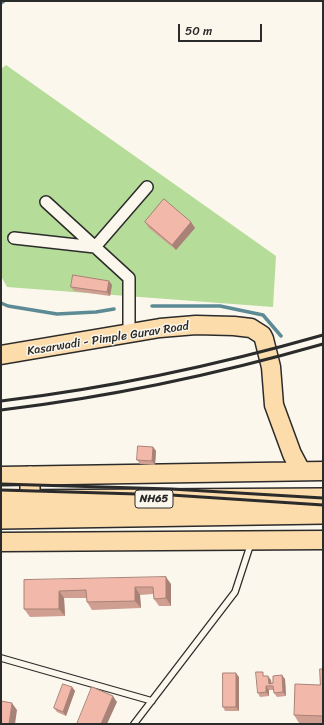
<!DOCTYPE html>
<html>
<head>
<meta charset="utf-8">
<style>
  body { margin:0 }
  #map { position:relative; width:324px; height:725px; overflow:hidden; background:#fbf7ec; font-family:Sriracha,sans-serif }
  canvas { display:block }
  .frame { position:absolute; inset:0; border:2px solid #2b2b2b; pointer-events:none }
  .scale { position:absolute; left:178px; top:24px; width:84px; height:18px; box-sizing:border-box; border:2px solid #2b2b2b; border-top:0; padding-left:5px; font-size:12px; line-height:14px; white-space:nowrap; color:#2b2b2b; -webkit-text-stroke:3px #fbf7ec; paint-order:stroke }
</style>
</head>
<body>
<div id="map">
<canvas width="324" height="725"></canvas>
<div class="frame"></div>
<div class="scale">50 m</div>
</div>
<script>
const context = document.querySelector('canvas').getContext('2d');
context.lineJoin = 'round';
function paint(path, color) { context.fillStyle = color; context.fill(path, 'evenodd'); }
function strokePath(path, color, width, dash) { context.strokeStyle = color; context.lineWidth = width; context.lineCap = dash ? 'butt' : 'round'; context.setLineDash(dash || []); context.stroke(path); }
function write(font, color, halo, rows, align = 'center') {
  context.font = font + ' Sriracha,sans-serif'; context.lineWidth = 3; context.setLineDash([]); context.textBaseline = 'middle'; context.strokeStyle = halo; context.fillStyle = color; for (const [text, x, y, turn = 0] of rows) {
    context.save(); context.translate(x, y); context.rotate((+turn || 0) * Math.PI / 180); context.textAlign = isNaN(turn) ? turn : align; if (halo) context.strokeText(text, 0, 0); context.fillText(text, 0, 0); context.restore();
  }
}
paint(new Path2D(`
  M 6,65 L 276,256 L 273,307 L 7,287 L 1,276 L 1,69 Z`), '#b5dc98');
strokePath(new Path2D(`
  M 1,3 L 4,1
  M 1,303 L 8,306 L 57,314 L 96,312 L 114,309
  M 152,306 L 220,306 L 263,315 L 281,336`), '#5d8b95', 3.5);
const service = new Path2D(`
  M 1,658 L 152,701
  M 134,724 L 235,592 L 251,543`);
const minor = new Path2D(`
  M 46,202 L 129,278 L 129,334
  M 14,238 L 95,247 L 147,187`);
const primary = new Path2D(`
  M 1,355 L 160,328 L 196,325 L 234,326 L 251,328 L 262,335 L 264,339 L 271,367 L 274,405 L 292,454 L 301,471
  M 1,476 L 323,471
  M 1,542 L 323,540`);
const trunk = new Path2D(`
  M 30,476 L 30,500
  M 1,500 L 323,498
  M 1,519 L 323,514`);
strokePath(service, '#2b2b2b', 8);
strokePath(minor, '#2b2b2b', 14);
strokePath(primary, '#2b2b2b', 21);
strokePath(trunk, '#2b2b2b', 22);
strokePath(service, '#fbf7ec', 5.5);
strokePath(minor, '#fbf7ec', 11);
strokePath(primary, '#fddcac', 18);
strokePath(trunk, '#fddcac', 19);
strokePath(new Path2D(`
  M 1,401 C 110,388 218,365 323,335
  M 1,410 C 110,397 218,374 323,344
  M 1,484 L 171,489 L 323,498
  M 1,490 L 171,495 L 323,505`), '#2b2b2b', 3);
paint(new Path2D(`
  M 145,222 L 191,222 L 195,228 L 176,250 L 149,228 Z
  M 109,281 L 112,285 L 110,296 L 74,291 L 71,287 Z
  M 153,447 L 156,451 L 155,465 L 140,464 L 137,460 Z
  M 24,580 L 171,584 L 171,606 L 159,606 L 154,599 L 153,594 L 140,595 L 141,608 L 92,610 L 87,602 L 87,598 L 64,598 L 65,616 L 30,617 L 24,609 Z
  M 323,669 L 323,723 L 299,723 L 294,715 L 320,685 Z
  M 266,676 L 271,680 L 271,683 L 285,679 L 286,696 L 277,697 L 274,693 L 274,690 L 269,690 L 269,696 L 260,697 L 258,693 Z
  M 239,677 L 239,711 L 225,711 L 223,707 Z
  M 72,687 L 75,691 L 66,716 L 57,712 L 54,708 Z`), '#d09f92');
paint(new Path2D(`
  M 191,222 L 195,228 L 176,250 L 172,245 Z
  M 109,281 L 112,285 L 110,296 L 107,292 Z
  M 153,447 L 156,451 L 155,465 L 152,461 Z
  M 166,577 L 171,584 L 171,606 L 166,598 Z
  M 135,587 L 140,595 L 141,608 L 135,601 Z
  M 59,591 L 64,598 L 65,616 L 59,609 Z
  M 236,673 L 239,677 L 239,711 L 236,707 Z
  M 282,675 L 285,679 L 286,696 L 283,692 Z
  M 268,676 L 271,680 L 272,686 L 269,684 Z
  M 266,686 L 269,690 L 269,696 L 266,692 Z
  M 72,687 L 75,691 L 66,716 L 63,712 Z
  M 113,696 L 117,702 L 107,724 L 101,724 Z
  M 12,703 L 17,710 L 15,724 L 9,724 Z`), '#a98277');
const building = new Path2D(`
  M 164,199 L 191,222 L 172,245 L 145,222 Z
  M 73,275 L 109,281 L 107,292 L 71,287 Z
  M 138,446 L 153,447 L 152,461 L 137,460 Z
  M 166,577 L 166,598 L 154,599 L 153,587 L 135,587 L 135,601 L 87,602 L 86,590 L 59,591 L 59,609 L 24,609 L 24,580 Z
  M 320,669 L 323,669 L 323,716 L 294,715 L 295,684 L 320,685 Z
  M 256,672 L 263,672 L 263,676 L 268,676 L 269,684 L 273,683 L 273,676 L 282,675 L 283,692 L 274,693 L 273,686 L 266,686 L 266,692 L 258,693 Z
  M 223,673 L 236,673 L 236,707 L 223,707 Z
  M 63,684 L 72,687 L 63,712 L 54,708 Z
  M 92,687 L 113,696 L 101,724 L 77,724 Z
  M 1,701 L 12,703 L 9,724 L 1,724 Z`);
paint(building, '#f2b9aa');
strokePath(building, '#a98277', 1);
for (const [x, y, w] of [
  [154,499,38]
]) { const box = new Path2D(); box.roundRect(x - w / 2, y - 9, w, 18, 3); context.fillStyle = '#fbf7ec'; context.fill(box); strokePath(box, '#2b2b2b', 1); }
write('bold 11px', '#2b2b2b', null, [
  ["NH65",154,499]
]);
write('12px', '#2b2b2b', '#fbf7ec', [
  ["Kasarwadi - Pimple Gurav Road",108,339,-9]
]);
</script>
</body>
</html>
